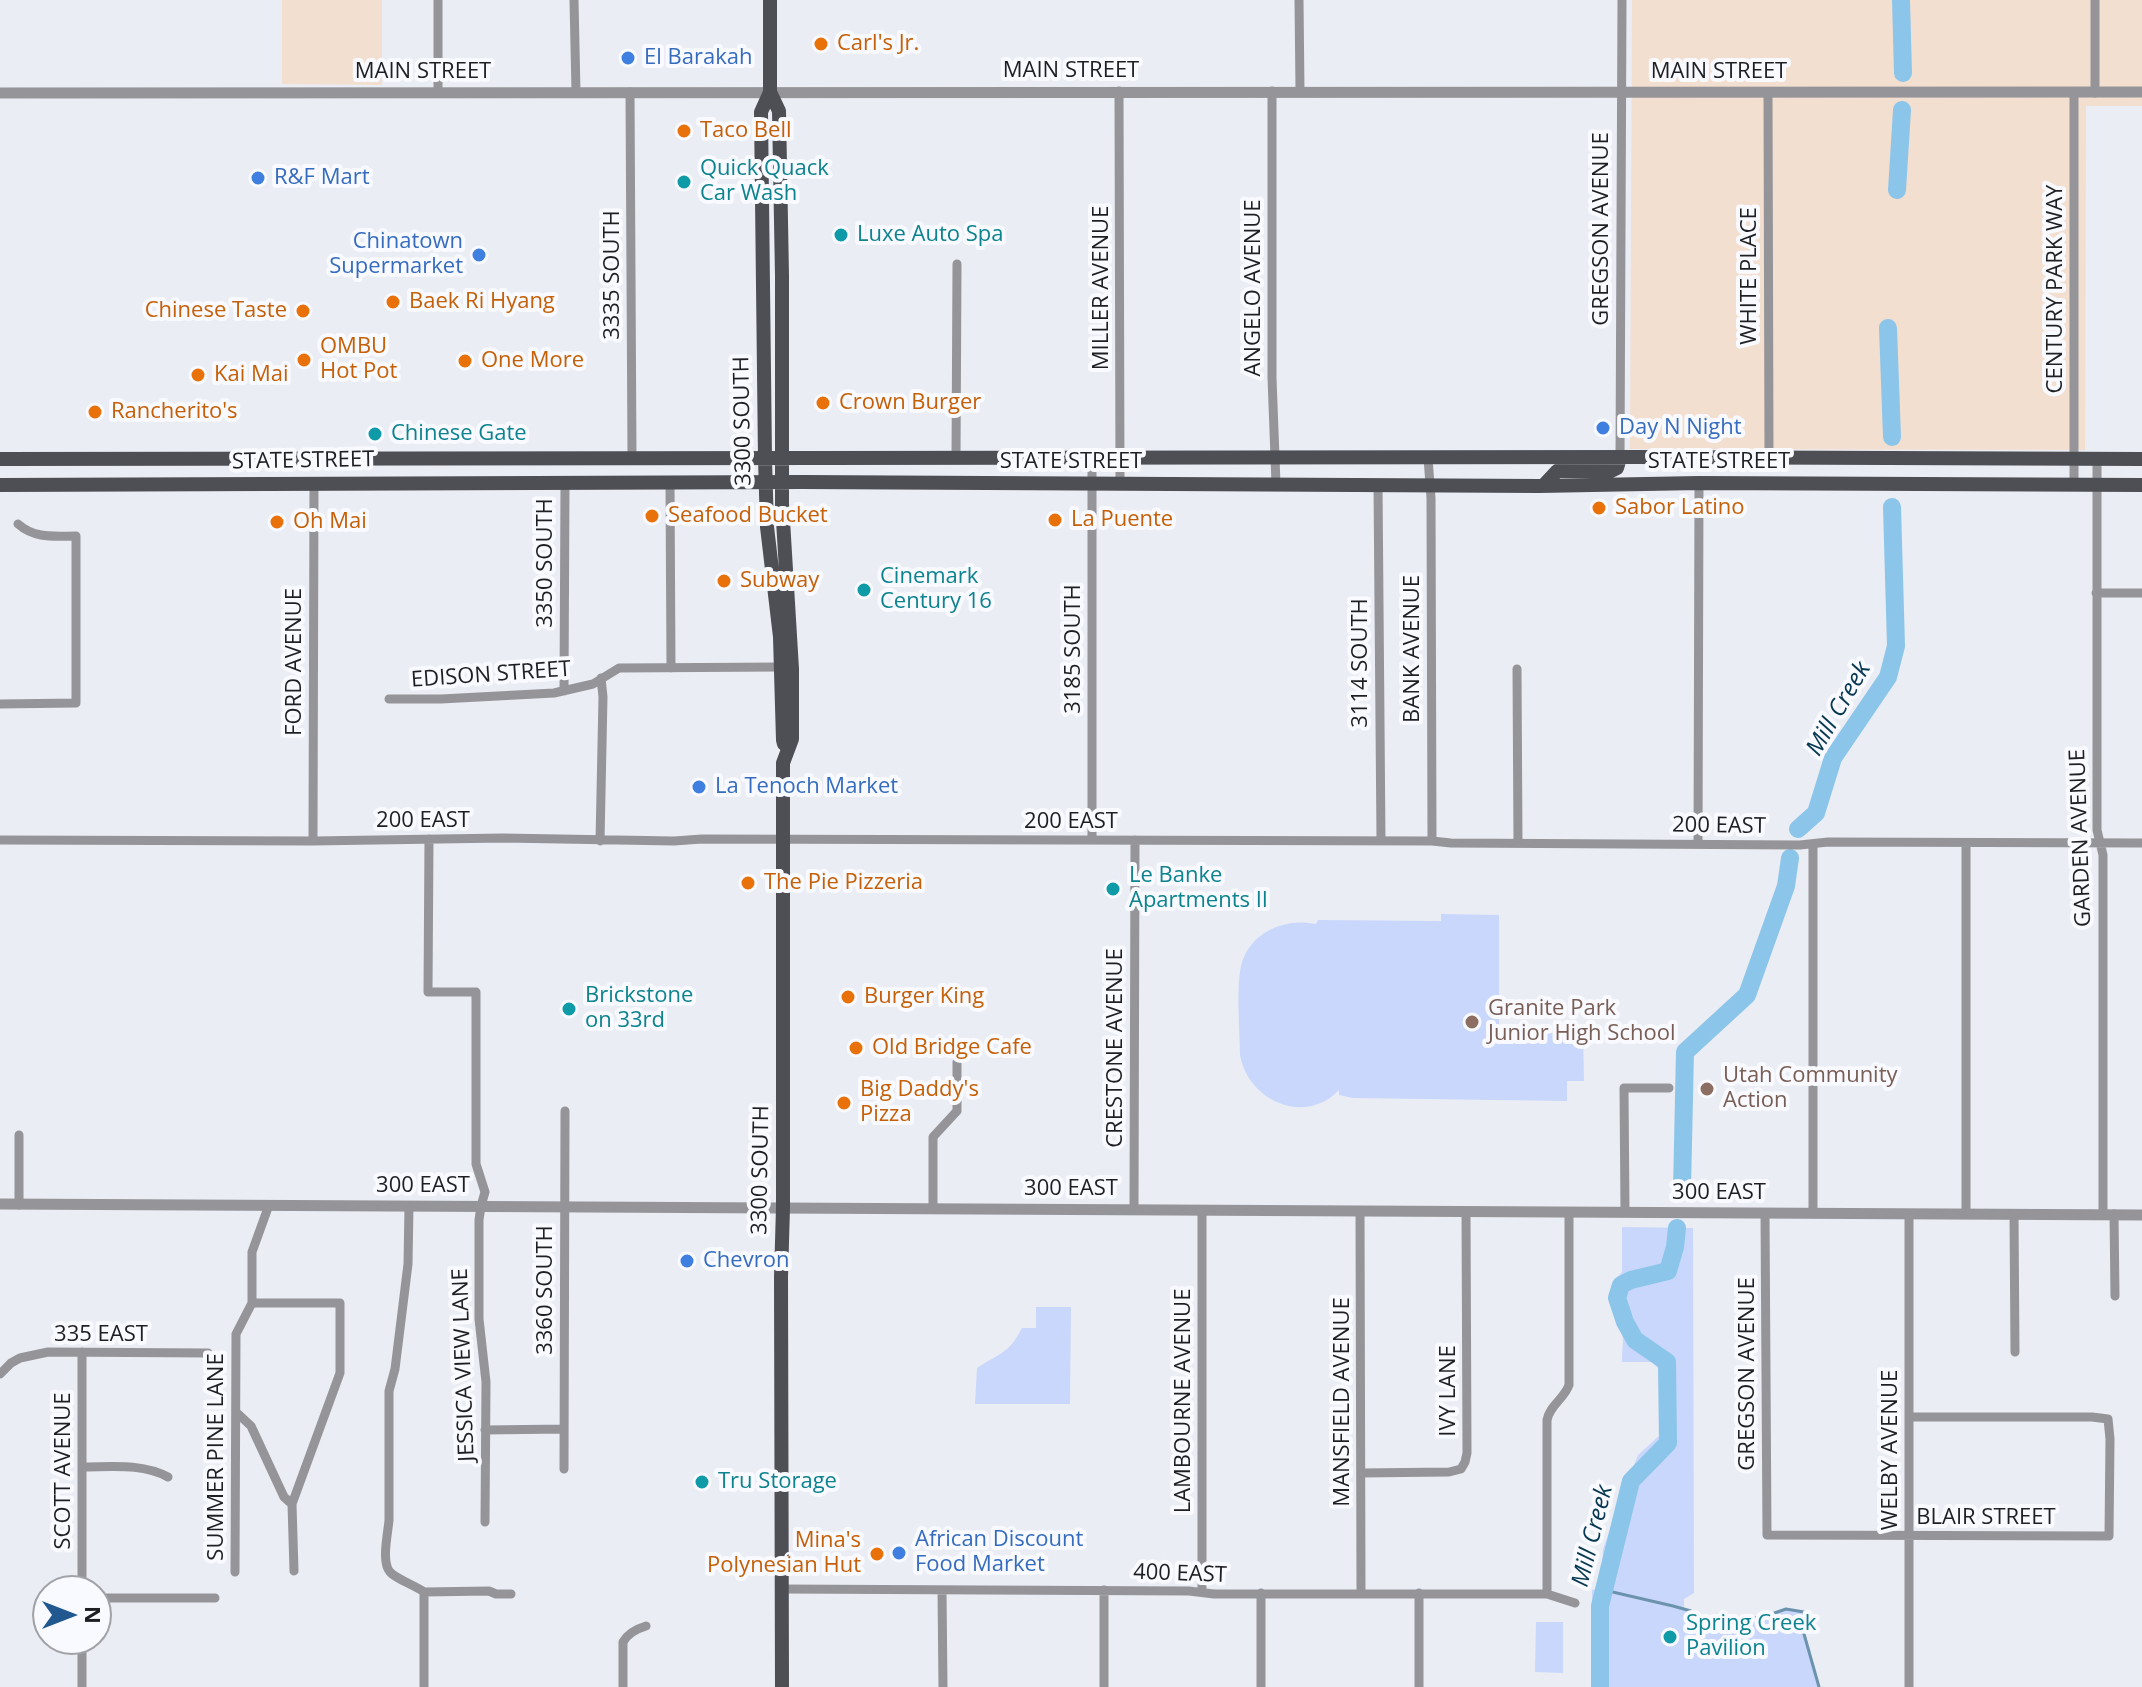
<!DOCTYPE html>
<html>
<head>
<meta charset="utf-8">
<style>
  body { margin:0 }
  #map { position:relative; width:2142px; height:1687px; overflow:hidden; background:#eaedf4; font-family:"Open Sans",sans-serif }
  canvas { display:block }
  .north { position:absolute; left:32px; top:1575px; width:80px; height:80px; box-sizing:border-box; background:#f9faff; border:2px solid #a1a2a7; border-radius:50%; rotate:90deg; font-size:22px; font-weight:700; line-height:32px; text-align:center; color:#1e1f22 }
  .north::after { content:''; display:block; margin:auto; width:28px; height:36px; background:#20588f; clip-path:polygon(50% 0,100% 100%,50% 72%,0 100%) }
</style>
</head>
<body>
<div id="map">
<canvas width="2142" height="1687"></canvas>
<div class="north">N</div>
</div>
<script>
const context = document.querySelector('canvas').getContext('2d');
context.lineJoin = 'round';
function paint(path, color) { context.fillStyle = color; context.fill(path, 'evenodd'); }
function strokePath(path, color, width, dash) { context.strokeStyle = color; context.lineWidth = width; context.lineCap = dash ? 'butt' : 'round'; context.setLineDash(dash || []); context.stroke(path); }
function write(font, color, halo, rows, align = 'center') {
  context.font = font + ' "Open Sans",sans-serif'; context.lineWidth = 8; context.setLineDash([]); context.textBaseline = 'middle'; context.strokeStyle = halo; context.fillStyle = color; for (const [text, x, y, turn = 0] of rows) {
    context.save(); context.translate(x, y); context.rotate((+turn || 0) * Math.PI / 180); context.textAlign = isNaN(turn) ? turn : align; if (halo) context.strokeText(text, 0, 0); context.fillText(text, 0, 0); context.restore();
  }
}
paint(new Path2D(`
  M 282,0 L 382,0 L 382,85 L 282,84 Z
  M 1632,0 L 2142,0 L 2142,106 L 2086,106 L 2085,450 L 1630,449 Z`), '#f3dfd0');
paint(new Path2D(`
  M 1441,914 L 1499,915 L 1499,1033 L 1583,1033 L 1584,1081 L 1567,1081 L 1567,1101 L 1353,1098 L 1339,1095 L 1339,1090 C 1305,1126 1248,1101 1240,1055 C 1240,1031 1236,989 1241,966 C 1249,933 1284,917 1316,924 L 1318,920 L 1441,921 Z
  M 1622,1227 L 1693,1228 L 1694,1593 L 1684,1599 L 1684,1609 L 1709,1621 L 1763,1617 L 1786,1609 L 1804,1612 L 1808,1618 L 1804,1634 L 1819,1687 L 1592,1687 L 1592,1590 L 1601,1589 L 1603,1549 L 1621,1500 L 1621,1486 L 1626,1486 L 1638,1455 L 1660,1435 L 1660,1370 L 1652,1362 L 1622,1362 C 1622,1351 1624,1339 1622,1328 C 1619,1304 1601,1295 1622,1272 Z
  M 1036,1307 L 1071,1307 L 1070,1404 L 975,1404 L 977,1368 C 998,1354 1009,1354 1022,1328 L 1036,1328 Z
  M 1536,1622 L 1563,1622 L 1563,1673 L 1535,1672 Z`), '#c8d7fb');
strokePath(new Path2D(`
  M 1604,1590 L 1673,1606 L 1691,1611 L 1709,1621 L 1763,1617 L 1786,1609 L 1804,1612 L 1804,1634 L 1819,1687`), '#6b93ae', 3);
strokePath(new Path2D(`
  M 1901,0 L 1903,73
  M 1897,190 L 1902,110
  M 1888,328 L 1892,437
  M 1798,829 L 1816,813 L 1833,758 L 1888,677 L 1896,646 L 1892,507
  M 1682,1189 L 1685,1052 L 1747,995 L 1786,886 L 1790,858
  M 1600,1687 L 1600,1606 L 1631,1481 L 1668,1443 L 1667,1362 L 1635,1340 L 1625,1322 L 1617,1298 L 1621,1285 L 1631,1280 L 1668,1271 L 1675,1247 L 1677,1228`), '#8cc5ea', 18);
strokePath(new Path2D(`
  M 438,0 L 438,92
  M 574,0 L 576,92
  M 1299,0 L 1300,91
  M 1119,91 L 1120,484
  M 1272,91 L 1272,378 L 1276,484
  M 630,92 L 632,459
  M 1768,92 L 1769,459
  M 2095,93 L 2095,0
  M 956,458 L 957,264
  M 1428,458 L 1431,498 L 1432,841
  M 1620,458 L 1622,0
  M 2097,460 L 2097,830 L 2103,855 L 2103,1214
  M 670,483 L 671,668
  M 1378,485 L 1381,841
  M 2074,485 L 2074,93
  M 2096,593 L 2142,593
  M 1517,669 L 1518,843
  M 564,691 L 565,483
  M 389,699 L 441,699 L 554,693 L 593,684 L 619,668 L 781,667
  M 0,704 L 76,703 L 76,536 C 54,536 35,539 18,524
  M 429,839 L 428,992 L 476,992 L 476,1164 L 485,1192 L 481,1206 L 479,1220 L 479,1319 L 486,1382 L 485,1522
  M 1092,839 L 1092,458
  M 0,840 L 313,841 L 503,838 L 674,841 L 702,839 L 1432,841 L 1451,843 L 1800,845 L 1828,842 L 2142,843
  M 313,841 L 314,483
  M 600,841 L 603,697 L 601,678
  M 1698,844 L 1699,483
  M 19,1205 L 19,1135
  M 409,1206 L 408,1264 L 395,1369 L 389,1391 L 389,1520 C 388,1533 381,1562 390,1572 C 396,1579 416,1586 424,1592
  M 933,1209 L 933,1137 L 957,1111 L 957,1062
  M 1134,1209 L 1135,840
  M 1360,1211 L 1361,1593
  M 1625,1212 L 1624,1088 L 1669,1088
  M 1765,1213 L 1767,1535 L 2109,1536 L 2110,1439 L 2108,1419 L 2092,1417 L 1909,1417
  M 1813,1213 L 1813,844
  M 1909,1214 L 1909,1687
  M 1966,1214 L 1966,843
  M 2014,1214 L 2015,1352
  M 2114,1214 L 2115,1296
  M 252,1303 L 340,1303 L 340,1373 L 292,1504 L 294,1571
  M 0,1374 L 11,1363 L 20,1358 L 48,1352 L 208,1353
  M 236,1412 L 251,1426 L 284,1497 L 292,1504
  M 485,1430 L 564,1429
  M 82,1467 C 112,1467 142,1463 168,1477
  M 564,1469 L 565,1111
  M 1361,1473 L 1449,1472 L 1461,1469 L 1465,1462 L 1467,1453 L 1466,1212
  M 235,1572 L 236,1334 L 252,1303 L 252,1252 L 269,1205
  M 782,1589 L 1189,1591 L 1214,1594 L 1547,1594 L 1575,1603
  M 942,1590 L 943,1687
  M 82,1591 L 82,1352
  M 424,1592 L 489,1591 L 496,1594 L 511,1594
  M 1202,1592 L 1202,1210
  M 1261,1593 L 1261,1687
  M 1419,1593 L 1419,1687
  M 1547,1594 L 1547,1420 C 1550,1405 1564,1399 1569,1385 L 1569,1212
  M 96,1598 L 215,1598
  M 82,1639 L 82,1687
  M 424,1687 L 424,1592
  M 623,1687 L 623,1642 C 628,1633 636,1629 646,1626
  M 1104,1687 L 1104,1590`), '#959599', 9);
strokePath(new Path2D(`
  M 0,93 L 2142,92
  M 0,1204 L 2142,1215`), '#959599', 11);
strokePath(new Path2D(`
  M 770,0 L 770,92 L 779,111 L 782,276 L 782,504 L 792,669 L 792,739 L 783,763 L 783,1207 L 781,1277 L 782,1687
  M 770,92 L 761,112 L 765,459 L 767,527 L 780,637 L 783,740 L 784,744
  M 0,459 L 1635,457 L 2142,459
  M 0,485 L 802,482 L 1539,486 L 1699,483 L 2142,485
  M 1543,486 L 1557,471 L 1611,471 L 1617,468 L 1620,458`), '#4d4f54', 14);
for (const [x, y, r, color] of [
  [821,44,8,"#e8710a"],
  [628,58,8,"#3f7fe0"],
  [684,131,8,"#e8710a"],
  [258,178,8,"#3f7fe0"],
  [684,182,8,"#0f9aa8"],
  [841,235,8,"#0f9aa8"],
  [479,255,8,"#3f7fe0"],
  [393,302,8,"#e8710a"],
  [303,311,8,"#e8710a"],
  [304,360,8,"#e8710a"],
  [465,361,8,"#e8710a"],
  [198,375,8,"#e8710a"],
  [823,403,8,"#e8710a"],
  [95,412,8,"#e8710a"],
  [1603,428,8,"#3f7fe0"],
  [375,434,8,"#0f9aa8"],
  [1599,508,8,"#e8710a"],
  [652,516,8,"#e8710a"],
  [1055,520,8,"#e8710a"],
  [277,522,8,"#e8710a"],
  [724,581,8,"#e8710a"],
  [864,590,8,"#0f9aa8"],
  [699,787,8,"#3f7fe0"],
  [748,883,8,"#e8710a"],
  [1113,889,8,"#0f9aa8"],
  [848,997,8,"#e8710a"],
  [569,1009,8,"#0f9aa8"],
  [1472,1022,8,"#8d6e63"],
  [856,1048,8,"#e8710a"],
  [1707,1089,8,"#8d6e63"],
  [844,1103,8,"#e8710a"],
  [687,1261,8,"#3f7fe0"],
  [702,1482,8,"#0f9aa8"],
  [899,1553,8,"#3f7fe0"],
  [877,1554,8,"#e8710a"],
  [1670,1637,8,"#0f9aa8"]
]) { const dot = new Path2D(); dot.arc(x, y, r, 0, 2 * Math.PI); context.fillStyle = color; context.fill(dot); strokePath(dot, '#f9faff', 3); }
write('22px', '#c56008', '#f9faff', [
  ["Carl's Jr.",837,44],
  ["Taco Bell",700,131],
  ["Baek Ri Hyang",409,302],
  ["Chinese Taste",287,311,"right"],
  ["OMBU",320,347],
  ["Hot Pot",320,372],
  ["One More",481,361],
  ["Kai Mai",214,375],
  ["Crown Burger",839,403],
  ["Rancherito's",111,412],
  ["Sabor Latino",1615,508],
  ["Seafood Bucket",668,516],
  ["La Puente",1071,520],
  ["Oh Mai",293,522],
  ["Subway",740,581],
  ["The Pie Pizzeria",764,883],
  ["Burger King",864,997],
  ["Old Bridge Cafe",872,1048],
  ["Big Daddy's",860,1090],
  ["Pizza",860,1115],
  ["Mina's",861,1541,"right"],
  ["Polynesian Hut",861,1566,"right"]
], 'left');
write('22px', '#366cbe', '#f9faff', [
  ["El Barakah",644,58],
  ["R&F Mart",274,178],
  ["Chinatown",463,242,"right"],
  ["Supermarket",463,267,"right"],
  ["Day N Night",1619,428],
  ["La Tenoch Market",715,787],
  ["Chevron",703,1261],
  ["African Discount",915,1540],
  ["Food Market",915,1565]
], 'left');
write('22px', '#1e1f22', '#f9faff', [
  ["MAIN STREET",1071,71],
  ["MAIN STREET",423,72],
  ["MAIN STREET",1719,72],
  ["GREGSON AVENUE",1602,229,-90],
  ["3335 SOUTH",613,275,-90],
  ["WHITE PLACE",1750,276,-90],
  ["MILLER AVENUE",1102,288,-90],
  ["ANGELO AVENUE",1254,288,-90],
  ["CENTURY PARK WAY",2056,289,-90],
  ["3300 SOUTH",743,421,-91],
  ["STATE STREET",303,461,-1],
  ["STATE STREET",1071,462],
  ["STATE STREET",1719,462],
  ["3350 SOUTH",546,563,-90],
  ["3185 SOUTH",1074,649,-90],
  ["BANK AVENUE",1413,649,-90],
  ["FORD AVENUE",295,662,-90],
  ["3114 SOUTH",1361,663,-90],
  ["EDISON STREET",491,675,-4],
  ["200 EAST",423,821],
  ["200 EAST",1071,822],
  ["200 EAST",1719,826,1],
  ["GARDEN AVENUE",2081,838,-92],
  ["CRESTONE AVENUE",1116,1048,-90],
  ["3300 SOUTH",761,1170,-89],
  ["300 EAST",423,1186],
  ["300 EAST",1071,1189],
  ["300 EAST",1719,1193],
  ["3360 SOUTH",546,1290,-90],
  ["335 EAST",101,1335],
  ["JESSICA VIEW LANE",464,1365,-92],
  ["GREGSON AVENUE",1748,1374,-90],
  ["IVY LANE",1449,1391,-90],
  ["LAMBOURNE AVENUE",1184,1401,-90],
  ["MANSFIELD AVENUE",1343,1402,-90],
  ["WELBY AVENUE",1891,1450,-90],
  ["SUMMER PINE LANE",217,1457,-90],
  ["SCOTT AVENUE",64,1471,-90],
  ["BLAIR STREET",1986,1518],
  ["400 EAST",1180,1574,2]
]);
write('22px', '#0d838f', '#f9faff', [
  ["Quick Quack",700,169],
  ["Car Wash",700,194],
  ["Luxe Auto Spa",857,235],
  ["Chinese Gate",391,434],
  ["Cinemark",880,577],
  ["Century 16",880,602],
  ["Le Banke",1129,876],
  ["Apartments II",1129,901],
  ["Brickstone",585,996],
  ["on 33rd",585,1021],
  ["Tru Storage",718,1482],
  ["Spring Creek",1686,1624],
  ["Pavilion",1686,1649]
], 'left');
write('22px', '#785e54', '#f9faff', [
  ["Granite Park",1488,1009],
  ["Junior High School",1488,1034],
  ["Utah Community",1723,1076],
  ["Action",1723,1101]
], 'left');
write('italic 24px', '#073851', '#f9faff', [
  ["Mill Creek",1839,709,-60],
  ["Mill Creek",1593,1536,-76]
]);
</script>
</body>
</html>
